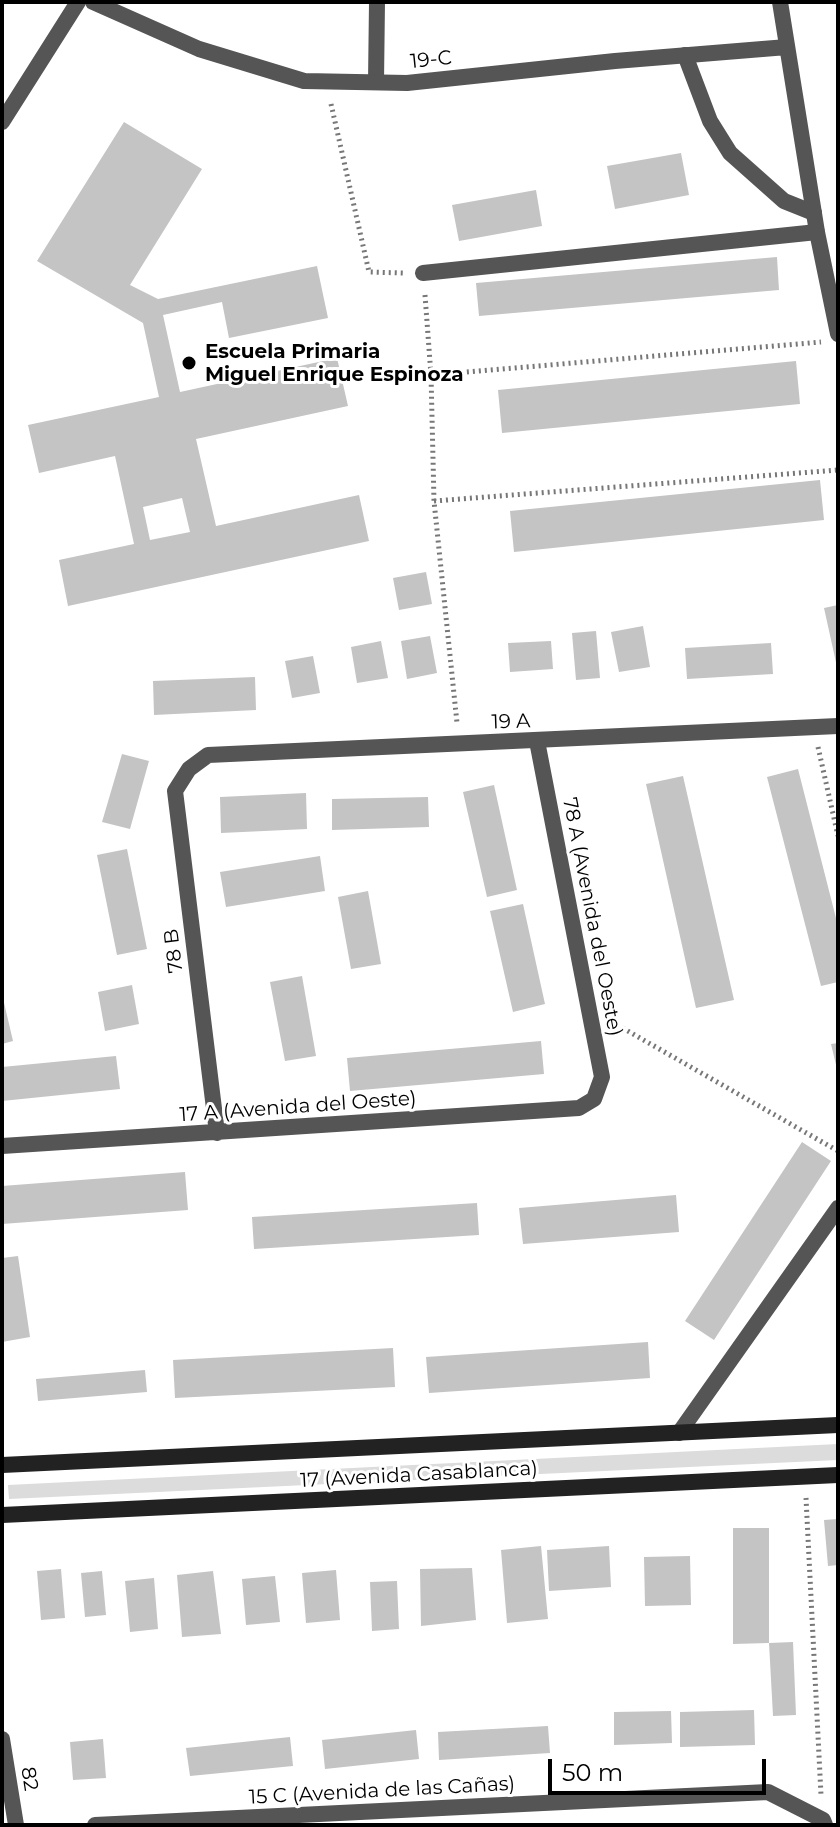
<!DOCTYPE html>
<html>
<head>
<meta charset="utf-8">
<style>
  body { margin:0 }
  #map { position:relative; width:840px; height:1827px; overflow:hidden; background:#fff; font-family:Montserrat,sans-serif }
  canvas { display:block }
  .frame { position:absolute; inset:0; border:4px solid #000; pointer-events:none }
  .scale { position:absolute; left:548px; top:1759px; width:218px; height:36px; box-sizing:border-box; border:4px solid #000; border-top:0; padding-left:10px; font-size:24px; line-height:28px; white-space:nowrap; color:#000; -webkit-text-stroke:6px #fff; paint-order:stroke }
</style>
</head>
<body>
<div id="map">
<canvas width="840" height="1827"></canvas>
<div class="frame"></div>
<div class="scale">50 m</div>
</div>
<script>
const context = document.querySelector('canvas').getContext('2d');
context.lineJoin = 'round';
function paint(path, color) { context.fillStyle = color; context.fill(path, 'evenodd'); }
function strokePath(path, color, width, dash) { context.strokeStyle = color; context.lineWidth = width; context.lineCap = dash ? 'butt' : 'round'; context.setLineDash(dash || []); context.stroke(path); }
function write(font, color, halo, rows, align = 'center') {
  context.font = font + ' Montserrat,sans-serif'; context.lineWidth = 6; context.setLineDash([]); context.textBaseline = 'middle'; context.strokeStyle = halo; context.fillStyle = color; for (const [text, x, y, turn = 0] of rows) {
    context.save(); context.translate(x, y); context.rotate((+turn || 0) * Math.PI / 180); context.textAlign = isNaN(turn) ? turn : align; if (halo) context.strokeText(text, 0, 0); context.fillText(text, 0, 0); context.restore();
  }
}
paint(new Path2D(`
  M 838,1444 L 838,1460 L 9,1499 L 8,1485 Z`), '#dcdcdc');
paint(new Path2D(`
  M 124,122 L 202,169 L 130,285 L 158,299 L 317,266 L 328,318 L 229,338 L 222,302 L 163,315 L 180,392 L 337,358 L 348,406 L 196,439 L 216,526 L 359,495 L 369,541 L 68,606 L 59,560 L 134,544 L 115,456 L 39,473 L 28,425 L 159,397 L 143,323 L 37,261 ZM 182,498 L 190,532 L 150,540 L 143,507 Z
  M 681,153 L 689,195 L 615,209 L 607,166 Z
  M 536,190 L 542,226 L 459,241 L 452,205 Z
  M 777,257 L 779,290 L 479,316 L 476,283 Z
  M 796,361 L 800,404 L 502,433 L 498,390 Z
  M 820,480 L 824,520 L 514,552 L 510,511 Z
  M 426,572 L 432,604 L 399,610 L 393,578 Z
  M 838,605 L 838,667 L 837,667 L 824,608 Z
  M 643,626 L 650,667 L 619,672 L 611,632 Z
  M 596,631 L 600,678 L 576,680 L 572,633 Z
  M 430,636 L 437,673 L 407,679 L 401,641 Z
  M 381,641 L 388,678 L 357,683 L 351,647 Z
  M 551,641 L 553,669 L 510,672 L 508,643 Z
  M 771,643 L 773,674 L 687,679 L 685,648 Z
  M 313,656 L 320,693 L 292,698 L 285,661 Z
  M 255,677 L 256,710 L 154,715 L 153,681 Z
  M 122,754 L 149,761 L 130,829 L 102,822 Z
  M 798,769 L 838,926 L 838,982 L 821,986 L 767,777 Z
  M 683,776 L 734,1000 L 696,1008 L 646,784 Z
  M 494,785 L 517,890 L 487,897 L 463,792 Z
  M 306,793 L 307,829 L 221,833 L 220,797 Z
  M 428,797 L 429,827 L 332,830 L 332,799 Z
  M 127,849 L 147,949 L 117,955 L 97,855 Z
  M 320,856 L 325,891 L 226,907 L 220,872 Z
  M 368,891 L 381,964 L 351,969 L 338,897 Z
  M 523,904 L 545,1004 L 513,1012 L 490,911 Z
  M 302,976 L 316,1056 L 285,1061 L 270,982 Z
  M 132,985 L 139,1024 L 105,1031 L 98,992 Z
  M 2,994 L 13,1041 L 2,1044 Z
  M 541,1041 L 544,1074 L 350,1091 L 347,1058 Z
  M 838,1043 L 838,1069 L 837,1069 L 831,1044 Z
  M 116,1056 L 120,1089 L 2,1101 L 2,1067 Z
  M 802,1142 L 831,1161 L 714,1340 L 685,1321 Z
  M 185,1172 L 188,1210 L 2,1224 L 2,1186 Z
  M 676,1195 L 679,1232 L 523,1244 L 519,1208 Z
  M 477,1203 L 479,1235 L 254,1249 L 252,1217 Z
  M 18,1256 L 30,1337 L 2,1342 L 2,1258 Z
  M 648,1342 L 650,1378 L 429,1393 L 426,1357 Z
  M 393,1348 L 395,1387 L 175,1398 L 173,1360 Z
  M 145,1370 L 147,1392 L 38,1401 L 36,1379 Z
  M 838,1519 L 838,1565 L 828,1566 L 824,1520 Z
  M 733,1528 L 769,1528 L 769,1643 L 733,1644 Z
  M 541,1546 L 548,1619 L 507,1623 L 501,1550 Z
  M 609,1546 L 611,1587 L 549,1591 L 547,1550 Z
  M 690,1556 L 691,1605 L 645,1606 L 644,1557 Z
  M 472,1568 L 476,1620 L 421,1626 L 420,1569 Z
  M 61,1569 L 65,1618 L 41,1620 L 37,1571 Z
  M 336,1570 L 340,1620 L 306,1623 L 302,1573 Z
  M 102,1571 L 106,1615 L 85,1617 L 81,1573 Z
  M 213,1571 L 221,1634 L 182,1637 L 177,1575 Z
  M 275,1576 L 280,1622 L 246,1625 L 242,1579 Z
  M 154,1578 L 158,1629 L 130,1632 L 125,1581 Z
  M 397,1581 L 399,1629 L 372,1631 L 370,1582 Z
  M 793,1642 L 796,1715 L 773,1716 L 769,1643 Z
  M 754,1710 L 755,1745 L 680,1747 L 680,1712 Z
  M 671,1711 L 672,1743 L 614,1745 L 614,1712 Z
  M 548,1726 L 550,1753 L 439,1760 L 438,1732 Z
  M 416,1730 L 419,1759 L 325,1769 L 322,1740 Z
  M 290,1737 L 293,1766 L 190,1776 L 186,1748 Z
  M 103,1739 L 106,1778 L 73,1780 L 70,1742 Z`), '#c4c4c4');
strokePath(new Path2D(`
  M 331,104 L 369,272 L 403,273
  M 425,295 L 431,375 L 434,501 L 457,723
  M 431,375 L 821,342
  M 434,501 L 838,470
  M 818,747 L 838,836
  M 612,1022 L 838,1151
  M 806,1498 L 821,1795`), '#777', 5, [2, 4]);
strokePath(new Path2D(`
  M 685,55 L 710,121 L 730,153 L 784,201 L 814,213
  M 376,82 L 377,2
  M 423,273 L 817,232
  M 679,1433 L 838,1208`), '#555', 16);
strokePath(new Path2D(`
  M 93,2 L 199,49 L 304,81 L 407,83 L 615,61 L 787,47
  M 780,2 L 817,232 L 838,334
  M 217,1133 L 175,791 L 189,769 L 208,755 L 838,726
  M 2,1146 L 579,1108 L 594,1099 L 602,1077 L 537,741
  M 95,1825 L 768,1792 L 823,1820 L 825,1825`), '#555', 16);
strokePath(new Path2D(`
  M 2,122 L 78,2
  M 2,1739 L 16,1825`), '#555', 16);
strokePath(new Path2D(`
  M 2,1465 L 838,1425
  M 2,1515 L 838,1475`), '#222', 16);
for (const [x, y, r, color] of [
  [189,363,8,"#000"]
]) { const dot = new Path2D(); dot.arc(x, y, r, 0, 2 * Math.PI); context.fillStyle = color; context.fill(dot); strokePath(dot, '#fff', 3); }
write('20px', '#000', '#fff', [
  ["19-C",431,60,-6],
  ["19 A",511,722,-2],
  ["78 A (Avenida del Oeste)",592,917,79],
  ["78 B",174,951,-97],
  ["17 A (Avenida del Oeste)",298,1107,-4],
  ["17 (Avenida Casablanca)",419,1475,-3],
  ["82",29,1779,81],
  ["15 C (Avenida de las Cañas)",382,1791,-3]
]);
write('bold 20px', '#000', '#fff', [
  ["Escuela Primaria",205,352],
  ["Miguel Enrique Espinoza",205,375]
], 'left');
</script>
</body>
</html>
